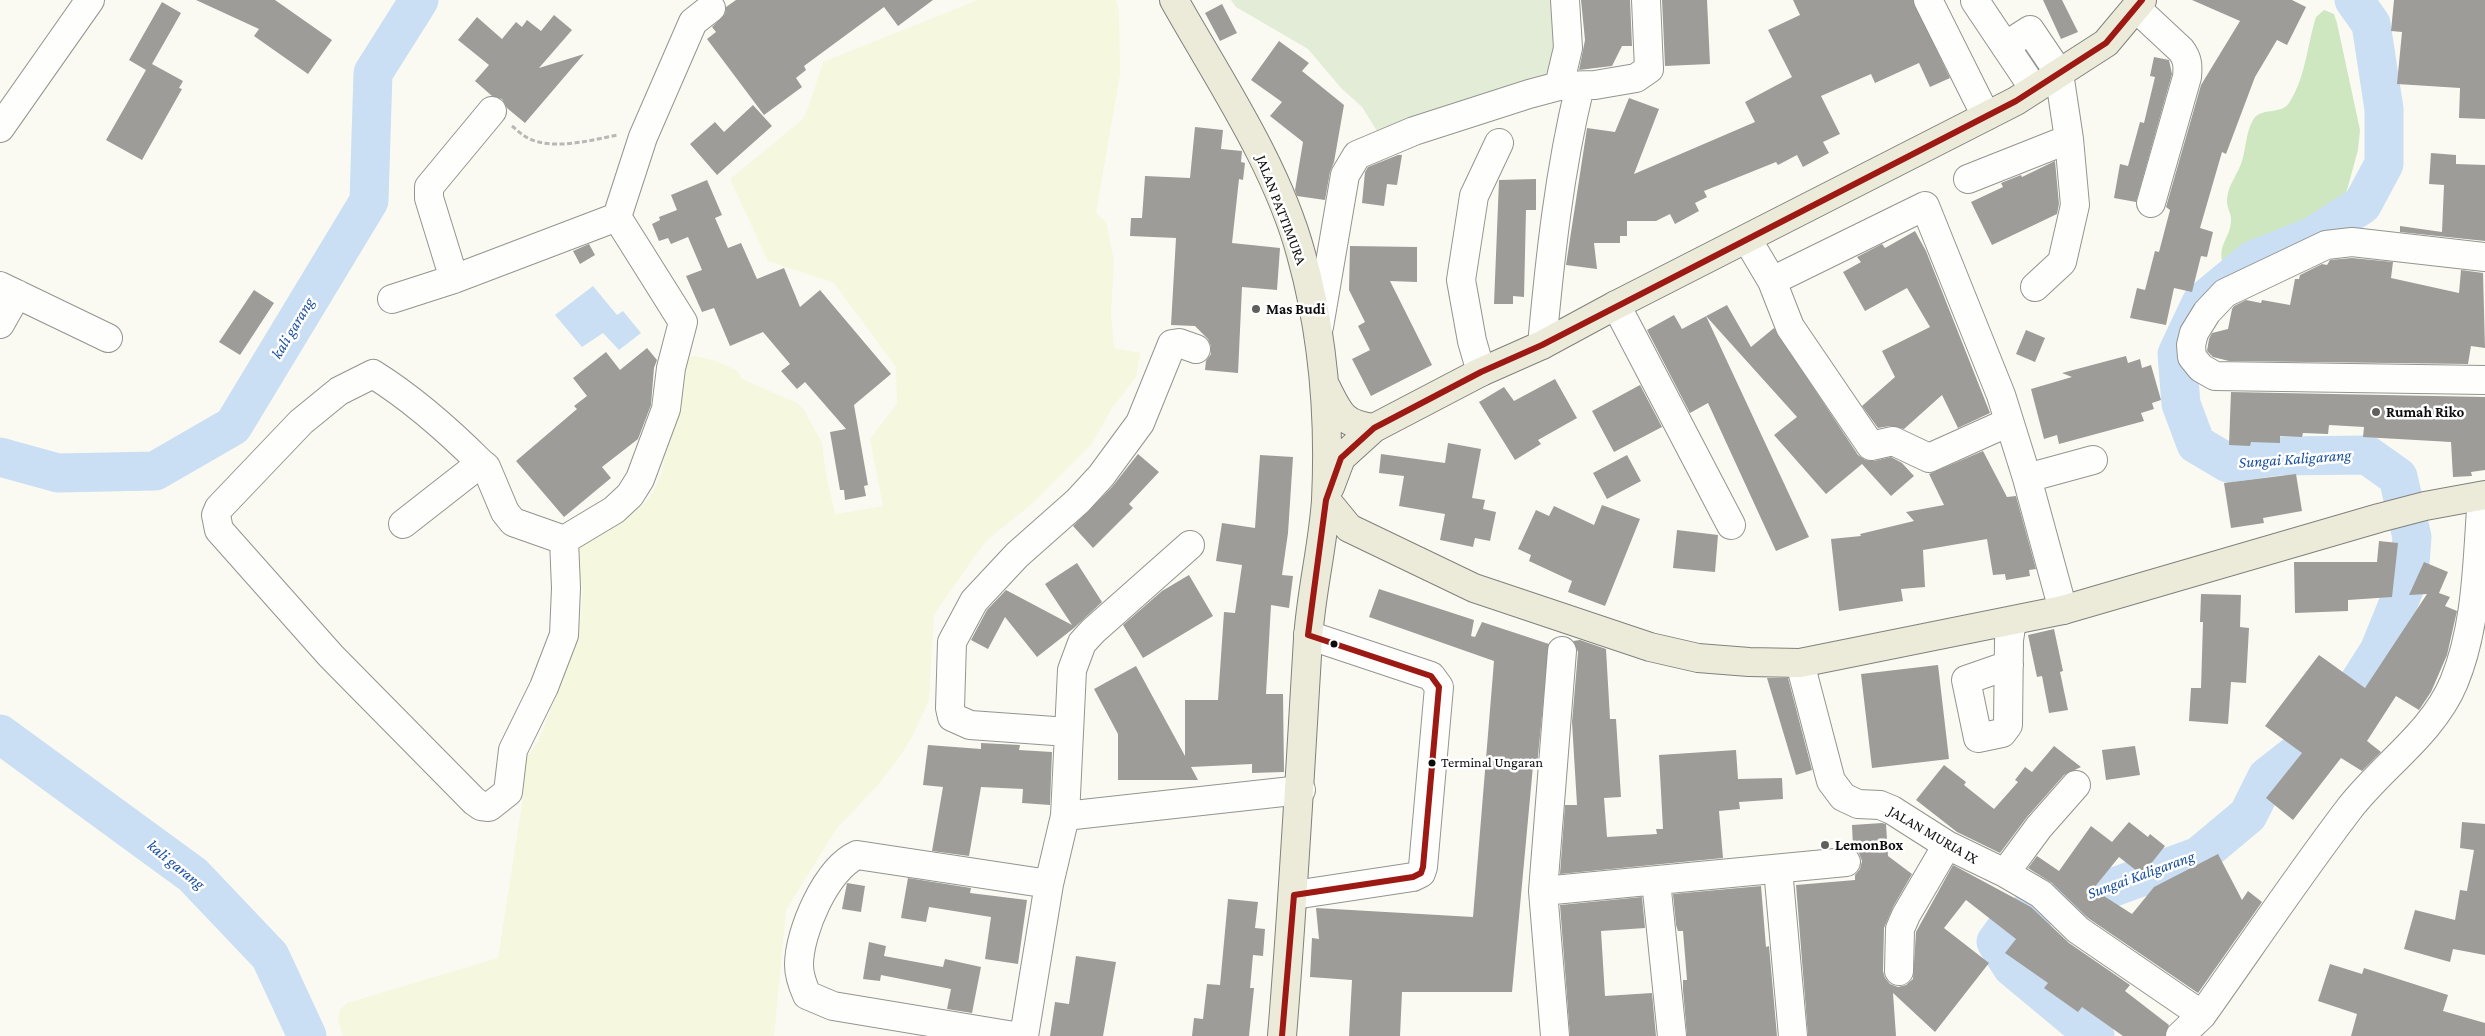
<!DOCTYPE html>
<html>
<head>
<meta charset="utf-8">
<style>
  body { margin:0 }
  canvas { display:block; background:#fafaf2 }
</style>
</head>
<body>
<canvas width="2485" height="1036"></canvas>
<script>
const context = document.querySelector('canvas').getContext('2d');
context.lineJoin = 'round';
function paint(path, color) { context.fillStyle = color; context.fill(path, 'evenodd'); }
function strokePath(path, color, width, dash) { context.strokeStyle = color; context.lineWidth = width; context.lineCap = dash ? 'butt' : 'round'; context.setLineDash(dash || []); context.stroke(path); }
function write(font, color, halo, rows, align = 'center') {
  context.font = font + ' "Crimson Pro",serif'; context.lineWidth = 5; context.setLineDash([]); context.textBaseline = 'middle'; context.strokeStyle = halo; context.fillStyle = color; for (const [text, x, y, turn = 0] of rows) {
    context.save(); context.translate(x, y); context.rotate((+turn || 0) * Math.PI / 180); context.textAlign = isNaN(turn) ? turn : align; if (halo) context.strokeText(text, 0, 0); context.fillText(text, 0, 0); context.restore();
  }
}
paint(new Path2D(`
  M 978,0 L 1116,0 L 1119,12 L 1120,74 L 1096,213 L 1106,222 L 1114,260 L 1111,313 L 1114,348 L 1140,353 L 1136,377 L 1112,408 L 1091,445 L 1033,503 L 987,540 L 974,557 L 934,615 L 929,700 L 913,735 L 903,752 L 879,784 L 837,828 L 786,910 L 774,1036 L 343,1036 L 338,1020 L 340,1010 L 347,1003 L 498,958 L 522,804 L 526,758 L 539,740 L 579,636 L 583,591 L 575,546 L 626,518 L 645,503 L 653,492 L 662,472 L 680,367 L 685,359 L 695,356 L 716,361 L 736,370 L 742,379 L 797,403 L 804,410 L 822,443 L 826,475 L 835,514 L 883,506 L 870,439 L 897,404 L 896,367 L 834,283 L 768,261 L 730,179 L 803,119 L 811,100 L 823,62 Z`), '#f5f7df');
paint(new Path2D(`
  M 2324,10 L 2334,14 L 2337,23 L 2360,130 L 2358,150 L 2344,201 L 2281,241 L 2223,265 C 2217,244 2230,239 2231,221 C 2232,214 2226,207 2227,199 C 2228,185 2238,174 2242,161 C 2246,148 2246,132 2253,120 C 2260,107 2281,115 2289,103 C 2306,77 2307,45 2316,17 Z`), '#cfe7c1');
paint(new Path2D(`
  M 1231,0 L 1554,0 L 1558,37 L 1552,74 L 1483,102 L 1377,131 L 1362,107 L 1341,88 L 1308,49 L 1236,7 Z`), '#e3ecd6');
paint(new Path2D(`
  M 593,286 L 617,315 L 623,311 L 641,333 L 619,350 L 603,333 L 582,347 L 555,315 Z`), '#cadff3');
strokePath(new Path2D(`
  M 0,457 L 58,473 L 155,471 L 233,426 L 369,201 L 373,73 L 419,0
  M 0,734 L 193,875 L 270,956 L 307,1036
  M 2095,1036 L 2012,967 L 1996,942 L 2012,920 L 2041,907 L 2103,891 L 2199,856 L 2248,815 L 2267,777 L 2330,728 L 2379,651 L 2409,577 L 2412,537 L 2398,477 L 2367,455 L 2279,456 L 2228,463 L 2196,444 L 2181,404 L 2177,354 L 2201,303 L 2253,260 L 2313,236 L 2362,205 L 2384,164 L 2384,109 L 2371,24 L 2354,0`), '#cadff3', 39);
paint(new Path2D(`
  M 196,0 L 275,0 L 332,40 L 308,74 L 254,36 L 259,29 Z
  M 736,0 L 933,0 L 898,26 L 884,7 L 804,66 L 806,70 L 796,78 L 802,87 L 764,115 L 707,39 L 716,32 L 712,27 L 725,14 L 726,7 Z
  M 1581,0 L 1630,0 L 1632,46 L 1622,46 L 1612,66 L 1579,70 L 1585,40 Z
  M 1662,0 L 1707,0 L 1710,64 L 1665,66 Z
  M 1793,0 L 1913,0 L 1950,78 L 1930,87 L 1919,63 L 1875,83 L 1871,74 L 1821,96 L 1840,134 L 1823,142 L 1829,153 L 1803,167 L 1797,155 L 1778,165 L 1776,162 L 1704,191 L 1707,197 L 1695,203 L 1699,211 L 1675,224 L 1670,214 L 1656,221 L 1627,221 L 1627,236 L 1620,236 L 1620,243 L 1594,243 L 1597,269 L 1566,265 L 1587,128 L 1615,132 L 1629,98 L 1659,109 L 1634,174 L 1755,122 L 1745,102 L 1792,77 L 1768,30 L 1800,15 Z
  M 2043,0 L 2062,0 L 2078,32 L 2061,39 Z
  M 2192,0 L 2292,0 L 2306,7 L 2287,45 L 2277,40 L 2255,77 L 2226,154 L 2222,152 L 2200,228 L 2213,232 L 2207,257 L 2201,256 L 2192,292 L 2174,288 L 2166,325 L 2130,318 L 2137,288 L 2145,290 L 2155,251 L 2159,252 L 2170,210 L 2166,207 L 2201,85 L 2240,21 Z
  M 2394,0 L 2485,0 L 2485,119 L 2459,118 L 2460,88 L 2397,84 L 2402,32 L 2391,31 Z
  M 162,2 L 181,13 L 152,64 L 183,81 L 179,88 L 182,89 L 142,160 L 106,140 L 146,70 L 129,60 Z
  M 1222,4 L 1237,33 L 1220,41 L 1205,13 Z
  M 554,15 L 572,30 L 539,68 L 584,54 L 525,123 L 507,108 L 502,99 L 492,96 L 475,81 L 489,65 L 458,40 L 477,17 L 502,39 L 516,22 L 522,27 L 527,20 L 541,31 Z
  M 1279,41 L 1309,63 L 1302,71 L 1344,105 L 1334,162 L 1330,172 L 1325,200 L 1297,196 L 1295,190 L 1303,142 L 1270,116 L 1282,102 L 1251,80 Z
  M 2154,57 L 2169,60 L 2172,74 L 2136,202 L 2114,198 L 2120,164 L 2128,166 L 2140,122 L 2144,123 L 2155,77 L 2150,76 Z
  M 753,105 L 772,126 L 717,175 L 690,144 L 715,122 L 724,132 Z
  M 1195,127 L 1223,130 L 1221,149 L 1242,151 L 1241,162 L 1245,163 L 1243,180 L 1239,179 L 1232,243 L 1280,248 L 1277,290 L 1242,287 L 1238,373 L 1205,370 L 1206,361 L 1211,354 L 1211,346 L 1208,339 L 1195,326 L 1171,325 L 1176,238 L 1130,236 L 1131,218 L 1142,218 L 1145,176 L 1190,178 Z
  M 2431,153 L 2456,155 L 2456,164 L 2485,165 L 2485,241 L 2400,232 L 2400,226 L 2442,232 L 2444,185 L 2429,184 Z
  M 1398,155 L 1402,155 L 1397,185 L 1387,184 L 1384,206 L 1362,203 L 1365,172 L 1368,167 Z
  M 2055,161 L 2059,204 L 2057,214 L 1992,245 L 1971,202 L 2003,187 L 2001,183 L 2021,175 L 2022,177 Z
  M 1536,179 L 1536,210 L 1526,210 L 1524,297 L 1513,296 L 1513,304 L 1494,304 L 1499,180 Z
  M 707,180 L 722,215 L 715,218 L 728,248 L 741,243 L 757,279 L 784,268 L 800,307 L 820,290 L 891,374 L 854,405 L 868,485 L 864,486 L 866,496 L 845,500 L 844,490 L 840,490 L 830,432 L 846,429 L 805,382 L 797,389 L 781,371 L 790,364 L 763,332 L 730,346 L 714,308 L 702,312 L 686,276 L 702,270 L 688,237 L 671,244 L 668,238 L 659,241 L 652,224 L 660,220 L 659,217 L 677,210 L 671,195 Z
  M 1915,231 L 1926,251 L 1990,413 L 1958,428 L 1942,395 L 1904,429 L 1890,426 L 1878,428 L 1862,406 L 1895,377 L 1882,351 L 1930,327 L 1907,288 L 1865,311 L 1843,272 L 1861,262 L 1857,257 L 1882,244 L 1885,248 Z
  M 589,244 L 595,255 L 580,264 L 573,251 Z
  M 1350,246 L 1417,247 L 1417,282 L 1390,281 L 1432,365 L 1371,396 L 1352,359 L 1370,350 L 1358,326 L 1365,322 L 1349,290 Z
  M 2352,258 L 2393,262 L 2391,278 L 2459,293 L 2461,270 L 2483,273 L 2485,348 L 2471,346 L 2468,364 L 2229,361 L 2213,357 L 2207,351 L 2209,339 L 2212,333 L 2228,329 L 2232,309 L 2234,306 L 2246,300 L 2261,303 L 2262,300 L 2290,305 L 2295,279 L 2299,279 L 2300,275 L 2322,264 L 2327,265 L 2330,260 Z
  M 254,290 L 274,303 L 240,355 L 219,342 Z
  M 1727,305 L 1751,347 L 1774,328 L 1858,455 L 1865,460 L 1874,461 L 1891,457 L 1902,463 L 1914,476 L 1891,496 L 1862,464 L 1826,494 L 1774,435 L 1797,417 L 1706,316 L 1809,537 L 1776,551 L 1708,403 L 1690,413 L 1647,330 L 1674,315 L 1682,329 Z
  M 2026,330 L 2045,338 L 2035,362 L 2016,354 Z
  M 647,348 L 657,360 L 654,368 L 651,405 L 638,439 L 602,467 L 611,478 L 564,517 L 516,461 L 577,409 L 574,406 L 587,396 L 573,378 L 606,352 L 620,370 Z
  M 2126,356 L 2128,363 L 2140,359 L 2142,368 L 2151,365 L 2161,400 L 2152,403 L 2154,409 L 2141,413 L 2144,421 L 2059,444 L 2057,435 L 2044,439 L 2031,389 L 2072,377 L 2062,373 Z
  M 1555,379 L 1577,418 L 1538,440 L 1541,444 L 1515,460 L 1479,402 L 1504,387 L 1514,401 Z
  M 1640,385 L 1662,427 L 1614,452 L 1592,411 Z
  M 2231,392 L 2485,397 L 2485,470 L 2471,472 L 2472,476 L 2453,477 L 2451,442 L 2363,437 L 2364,427 L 2329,425 L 2328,434 L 2303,433 L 2302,437 L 2280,436 L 2280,443 L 2251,442 L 2250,446 L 2229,445 Z
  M 1448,443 L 1481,449 L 1472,498 L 1485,500 L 1483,509 L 1496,512 L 1490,541 L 1475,538 L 1473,547 L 1440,540 L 1445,514 L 1399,506 L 1404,476 L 1379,473 L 1381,454 L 1445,463 Z
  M 1983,451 L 2007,497 L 2016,496 L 2036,569 L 2029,570 L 2030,576 L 2006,580 L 2005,574 L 1993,575 L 1987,539 L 1923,550 L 1925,587 L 1901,589 L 1903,601 L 1839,611 L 1831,539 L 1861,536 L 1860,534 L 1914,521 L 1906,512 L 1944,505 L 1929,474 Z
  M 1138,454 L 1159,472 L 1129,504 L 1133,508 L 1093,548 L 1073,526 L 1112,487 Z
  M 1260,455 L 1293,457 L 1288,533 L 1282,575 L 1293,576 L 1289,608 L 1271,605 L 1266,694 L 1283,694 L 1284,772 L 1252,773 L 1252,764 L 1191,767 L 1198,780 L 1118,780 L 1118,734 L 1094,689 L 1136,666 L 1185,756 L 1185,700 L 1218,700 L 1224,612 L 1235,613 L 1242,565 L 1216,561 L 1222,523 L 1255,528 Z
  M 1627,455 L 1641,481 L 1607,499 L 1593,473 Z
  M 2296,474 L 2302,511 L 2263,518 L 2264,523 L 2231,528 L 2224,483 Z
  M 1602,505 L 1640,519 L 1605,606 L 1568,592 L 1572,581 L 1529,561 L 1531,555 L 1518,549 L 1536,510 L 1549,516 L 1554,506 L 1594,525 Z
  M 1677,530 L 1718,535 L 1715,572 L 1673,568 Z
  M 2379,541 L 2398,543 L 2392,597 L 2348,600 L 2348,611 L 2295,613 L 2294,562 L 2377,562 Z
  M 2424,562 L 2448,572 L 2439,593 L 2450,597 L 2445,606 L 2457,611 L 2447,655 L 2431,692 L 2419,710 L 2396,696 L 2367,741 L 2381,752 L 2362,771 L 2341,758 L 2293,820 L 2266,798 L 2302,753 L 2265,726 L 2319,655 L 2365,688 L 2427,594 L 2409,595 Z
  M 1077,563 L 1102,602 L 1074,628 L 1037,657 L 1005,617 L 988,649 L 971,640 L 987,610 L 1006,590 L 1072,625 L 1045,584 Z
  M 1189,575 L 1213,616 L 1143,658 L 1123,625 L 1162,591 Z
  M 1379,589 L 1474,620 L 1471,636 L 1475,637 L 1482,622 L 1549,644 L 1537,766 L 1533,766 L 1512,992 L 1402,992 L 1400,1036 L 1349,1036 L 1352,980 L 1310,977 L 1312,938 L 1319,939 L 1316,908 L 1473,917 L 1494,661 L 1369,617 Z
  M 2201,594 L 2241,595 L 2240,627 L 2249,628 L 2246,683 L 2231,682 L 2228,724 L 2189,721 L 2191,688 L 2201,688 L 2203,622 L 2200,622 Z
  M 2054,629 L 2063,671 L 2060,672 L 2068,710 L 2049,713 L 2042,676 L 2037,677 L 2028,635 Z
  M 1580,640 L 1606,649 L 1610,719 L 1616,719 L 1621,797 L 1604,798 L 1607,837 L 1657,834 L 1656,829 L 1663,829 L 1659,755 L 1736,750 L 1738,779 L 1782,778 L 1783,799 L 1739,802 L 1740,809 L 1719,811 L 1723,858 L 1560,874 L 1565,805 L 1577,805 L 1572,722 L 1578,652 L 1573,641 Z
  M 1938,665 L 1949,759 L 1872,768 L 1861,674 Z
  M 1767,678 L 1788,678 L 1812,770 L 1796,775 Z
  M 981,743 L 1020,745 L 1019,750 L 1052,752 L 1050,805 L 1022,803 L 1023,789 L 981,787 L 969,856 L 932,851 L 943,787 L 923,785 L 928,745 L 981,749 Z
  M 2054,746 L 2081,767 L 2064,775 L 2027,817 L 2000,853 L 1957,832 L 1916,800 L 1944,765 L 1966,782 L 1964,785 L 1994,809 L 2018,782 L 2015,780 L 2025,767 L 2032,772 Z
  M 2135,746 L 2140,775 L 2106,780 L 2102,750 Z
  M 2129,822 L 2148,837 L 2150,834 L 2165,846 L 2142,875 L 2119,857 L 2093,889 L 2132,914 L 2154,887 L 2218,854 L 2242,900 L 2248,891 L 2262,902 L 2198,993 L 2088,918 L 2052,883 L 2028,868 L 2037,856 L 2059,871 L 2091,826 L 2112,842 Z
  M 2462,822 L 2485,824 L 2485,955 L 2453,949 L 2450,962 L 2404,949 L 2415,910 L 2455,920 L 2460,890 L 2467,891 L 2474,850 L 2460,848 Z
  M 1882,823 L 1886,824 L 1888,856 L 1912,874 L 1893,907 L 1884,928 L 1883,971 L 1885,978 L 1890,984 L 1898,987 L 1906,985 L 1913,979 L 1916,932 L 1953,865 L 2031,907 L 2069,943 L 2130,985 L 2125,991 L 2169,1025 L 2165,1036 L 2123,1036 L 2082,1007 L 2078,1012 L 2044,988 L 2048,983 L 2005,953 L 2016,939 L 1966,900 L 1944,928 L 1989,963 L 1935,1032 L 1893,993 L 1896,1036 L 1808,1036 L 1796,885 L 1855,880 L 1855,875 L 1860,869 L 1862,861 L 1859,853 L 1853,848 L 1852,825 Z
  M 908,878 L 971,888 L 970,893 L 1027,900 L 1018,964 L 985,959 L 991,917 L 929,907 L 926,922 L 901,918 Z
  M 847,883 L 865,886 L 861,912 L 842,909 Z
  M 1761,886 L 1766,947 L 1769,946 L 1777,1036 L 1687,1036 L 1683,990 L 1683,980 L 1687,980 L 1683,931 L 1678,931 L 1676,925 L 1673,894 Z
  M 1642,897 L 1645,928 L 1601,931 L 1605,996 L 1652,993 L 1656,1036 L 1570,1036 L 1560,905 Z
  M 1228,899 L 1258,902 L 1255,928 L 1265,929 L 1263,956 L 1253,955 L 1250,988 L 1254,988 L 1249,1036 L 1192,1036 L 1194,1018 L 1203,1019 L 1207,984 L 1220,985 Z
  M 869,942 L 886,946 L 884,956 L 943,967 L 945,959 L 981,967 L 972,1013 L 947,1009 L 951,989 L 881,975 L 880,981 L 863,979 Z
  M 1076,956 L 1116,962 L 1103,1036 L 1050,1036 L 1055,1002 L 1069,1004 Z
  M 2330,964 L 2362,974 L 2364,968 L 2448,995 L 2443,1011 L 2485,1023 L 2485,1036 L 2351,1036 L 2357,1014 L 2318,1001 Z`), '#9e9c98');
const minor = new Path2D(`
  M 1928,0 L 1986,116
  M 1975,1 L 2034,89
  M 2136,8 L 2181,50 C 2188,59 2188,66 2187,77 L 2151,203
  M 1559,86 L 1568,48 L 1565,0
  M 0,128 L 90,0
  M 1968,179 L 2069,139 L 2059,73 L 2030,30 L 2005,46
  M 1747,239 L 1772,281 L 1790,327 L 1871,446 L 1893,441 L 1929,458 L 2009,422
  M 2485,257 L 2352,242 L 2326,245 L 2225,293 L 2207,312 L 2194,333 L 2191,345 L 2192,357 L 2201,368 L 2215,376 L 2485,380
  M 454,279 L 429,198 L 429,187 L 492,111
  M 1772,281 L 1925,206 L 2001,395 L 2027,478 L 2063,610
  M 0,286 L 108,338
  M 2035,287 L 2062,262 L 2075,205 L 2069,139
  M 392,299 L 454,279 L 617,217
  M 1616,305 L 1731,525
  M 0,324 L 17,294
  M 1319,327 L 1345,175 L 1357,155 L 1414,131 L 1529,94 L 1559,86 L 1595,85 L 1636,78 L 1649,69 L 1646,0
  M 1542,345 C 1550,258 1559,172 1580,86
  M 1481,372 L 1472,341 L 1461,280 L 1474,196 L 1499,143
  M 481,463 C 447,429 413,399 373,374 L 339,391 L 301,422 L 219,508 L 216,515 L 219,530 L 331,656 L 474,801 L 481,806 L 489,807 L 508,792 L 513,750 L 544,687 L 564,635 L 566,588 L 564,540 L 614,510 L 630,495 L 640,479 L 666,409 L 671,368 L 683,322 L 617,217 L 643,137 L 693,22 L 711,8
  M 2027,478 L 2093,460
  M 403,524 L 481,463 L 486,467 L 505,512 L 513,522 L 564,540
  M 1800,663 L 1831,781 L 1843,797 L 1858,804 L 1880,805 L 1892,810 L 1947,845 L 2005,873 L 2041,894 L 2078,930 L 2202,1015
  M 2009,665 L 1966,680 L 1978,738 L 2002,733 L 2008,725 L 2009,640 L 2012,621
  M 1068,732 L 970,725 L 952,717 L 950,708 L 952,642 L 974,601 L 1017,555 L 1078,501 L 1101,476 L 1140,423 L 1172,344 L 1179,343 L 1196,349
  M 1065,816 L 1301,790
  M 1778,869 L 1793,1036
  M 2005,873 L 2039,827 L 2076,785
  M 1656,881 L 1672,1036
  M 1543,891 L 1846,862
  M 1294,895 L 1413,877 L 1421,873 L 1423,867 L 1439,687 L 1431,676 L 1308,635
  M 1899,971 L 1900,929 L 1906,915 L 1947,845
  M 1014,1036 L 833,1006 L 807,995 C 803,986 799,976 799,965 C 799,932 826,869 857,855 L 1049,884
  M 1024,1036 L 1049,884 L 1065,816 L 1072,670 L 1082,643 L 1093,631 L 1190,545
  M 1555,1036 L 1543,891 L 1562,651
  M 2180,1036 L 2202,1015 C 2251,946 2298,876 2349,809 C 2382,766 2433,733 2454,682 C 2478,624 2477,557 2482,496`);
const major = new Path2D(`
  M 1174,0 C 1219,80 1277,165 1301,254 C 1323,333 1330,418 1326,500 C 1323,546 1311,592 1308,639 C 1300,771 1293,904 1282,1036
  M 1325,385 C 1339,412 1341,424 1374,428
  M 1330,487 L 1341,458 L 1374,428 L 1481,372 L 1542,345 L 1616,305 L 2016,101 L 2106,43 L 2142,0
  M 1326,500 L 1349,528 L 1474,588 L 1650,647 L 1698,658 L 1749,662 L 1800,663 L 2063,610 L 2379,518 L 2425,506 L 2485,495`);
strokePath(minor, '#949490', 30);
strokePath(major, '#81817d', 30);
strokePath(new Path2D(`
  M 512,126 C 517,130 522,135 528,138 C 553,151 591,140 618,135`), '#b8b8b6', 3, [5, 2.5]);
strokePath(minor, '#fefefd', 28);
strokePath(major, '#ecead9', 28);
strokePath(new Path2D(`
  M 1282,1036 L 1294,895 L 1413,877 L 1421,873 L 1423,867 L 1439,687 L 1431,676 L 1308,635 L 1326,500 L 1341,458 L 1374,428 L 1481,372 L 1542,345 L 2016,101 L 2106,43 L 2142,0`), '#9c1a13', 6);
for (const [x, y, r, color] of [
  [1256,309,5,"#60605d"],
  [2376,412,5,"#60605d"],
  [1334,644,4.5,"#0d0d0d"],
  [1432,763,4.5,"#0d0d0d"],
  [1825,845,5,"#60605d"]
]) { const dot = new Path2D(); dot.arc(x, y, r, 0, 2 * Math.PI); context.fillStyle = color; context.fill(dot); strokePath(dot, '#fff', 2); }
write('14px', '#0d0d0d', '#fff', [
  ["Terminal Ungaran",1441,763]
], 'left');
write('15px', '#0d0d0d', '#fff', [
  ["JALAN PATTIMURA",1281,210,69],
  ["JALAN MURIA IX",1933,835,30]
]);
write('bold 15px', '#0d0d0d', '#fff', [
  ["Mas Budi",1266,309],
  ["Rumah Riko",2386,412],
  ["LemonBox",1835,845]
], 'left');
write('italic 16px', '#1a509c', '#fff', [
  ["kali garang",293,328,-59],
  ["Sungai Kaligarang",2295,459,-4],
  ["kali garang",176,865,39],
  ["Sungai Kaligarang",2141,875,-20]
]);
</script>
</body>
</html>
